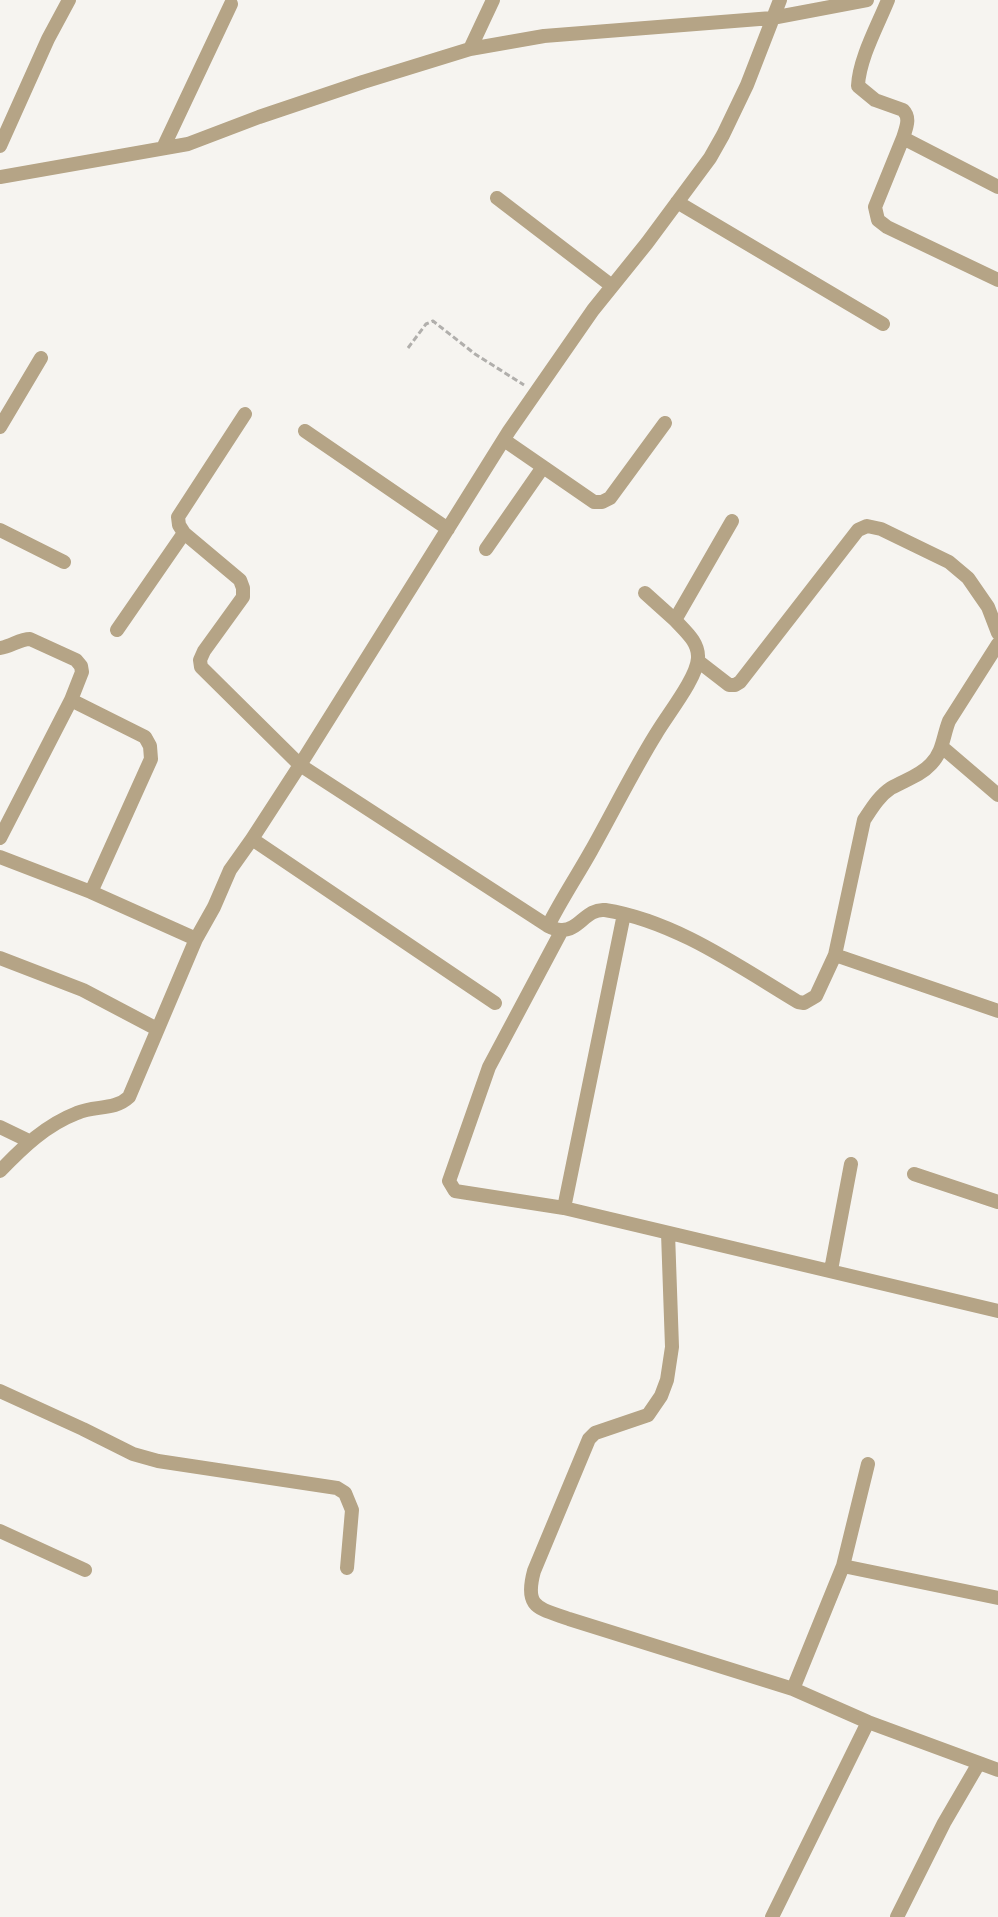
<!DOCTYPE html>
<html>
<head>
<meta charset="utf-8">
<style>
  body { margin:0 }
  canvas { display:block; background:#f6f4f0 }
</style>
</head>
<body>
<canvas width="998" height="1917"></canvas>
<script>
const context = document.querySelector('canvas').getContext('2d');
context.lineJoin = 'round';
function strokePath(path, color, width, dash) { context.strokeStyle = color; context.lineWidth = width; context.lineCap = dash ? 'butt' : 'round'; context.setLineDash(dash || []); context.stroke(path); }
strokePath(new Path2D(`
  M 408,348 L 426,324 L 433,321 L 475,354 L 524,385`), '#b1afac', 3, [6, 3]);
strokePath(new Path2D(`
  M 888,0 C 878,25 859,59 858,86 L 875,100 L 903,110 C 911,118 906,128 903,138 L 998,187
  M 470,49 L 493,0
  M 903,138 L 875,207 L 878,220 L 887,227 L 998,280
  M 0,146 L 48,39 L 69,0
  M 163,148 L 231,4
  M 0,177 L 188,144 L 259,117 L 363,82 L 470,49 L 544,36 L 772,18 L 867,0
  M 497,198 L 612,286
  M 677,202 L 883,324
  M 245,414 L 178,517 L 179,525 L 184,533 L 240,580 L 243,588 L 243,597 L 204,651 L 200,660 L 201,667 L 300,765 L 548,926 C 552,928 557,930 561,930 C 579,931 586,908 605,910 C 675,921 738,966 798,1002 L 804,1003 L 816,996 L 835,955 L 864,820 C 872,808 879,796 891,788 C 905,780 920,776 931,764 C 943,752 943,736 949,721 L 998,644
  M 0,427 L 41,358
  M 305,431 L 448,529
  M 504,440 L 594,502 L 602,502 L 610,498 L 665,423
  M 0,530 L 64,562
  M 486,549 L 543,467
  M 645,593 L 675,620
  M 117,630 L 184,533
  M 0,648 C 11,647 19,639 30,639 L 76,660 L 81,666 L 82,672 L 71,700 L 0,838
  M 698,661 L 729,685 L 735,685 L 740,682 L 858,530 L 867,526 L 881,529 L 949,562 L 968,578 L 988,607 L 998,633
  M 71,700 L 145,737 L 150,746 L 151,759 L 91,892
  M 942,747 L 998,795
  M 252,839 L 495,1003
  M 0,857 L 91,892 L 196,939
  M 624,914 L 564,1208 L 998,1311
  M 548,926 C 561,900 577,876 591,851 C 613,812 633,771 656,734 C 667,715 697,678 698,658 C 699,642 685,631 675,620 L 732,521
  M 562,930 L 489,1067 L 449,1181 L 455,1191 L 564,1208
  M 835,955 L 998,1011
  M 0,958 L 83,990 L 157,1029
  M 0,1127 L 29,1141
  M 0,1171 C 23,1147 46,1125 77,1113 C 95,1105 114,1111 129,1097 L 196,939 L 214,907 L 230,870 L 252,839 L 300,765 L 509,431 L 593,310 L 647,243 L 710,158 L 723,135 L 747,85 L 780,0
  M 914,1174 L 998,1202
  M 668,1233 L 672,1347 L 667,1380 L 661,1396 L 648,1415 L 595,1433 L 589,1439 L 534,1571 C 524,1608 538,1608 569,1619 L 793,1689
  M 831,1270 L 851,1164
  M 0,1391 L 83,1429 L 133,1454 L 158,1461 L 337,1488 L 345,1493 L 352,1510 L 347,1568
  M 0,1531 L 85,1570
  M 843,1566 L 868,1464
  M 998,1598 L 843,1566 L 793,1689 L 868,1722 L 998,1770
  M 772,1917 L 868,1722
  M 897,1917 L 944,1823 L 979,1763`), '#b5a486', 14);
</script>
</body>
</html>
